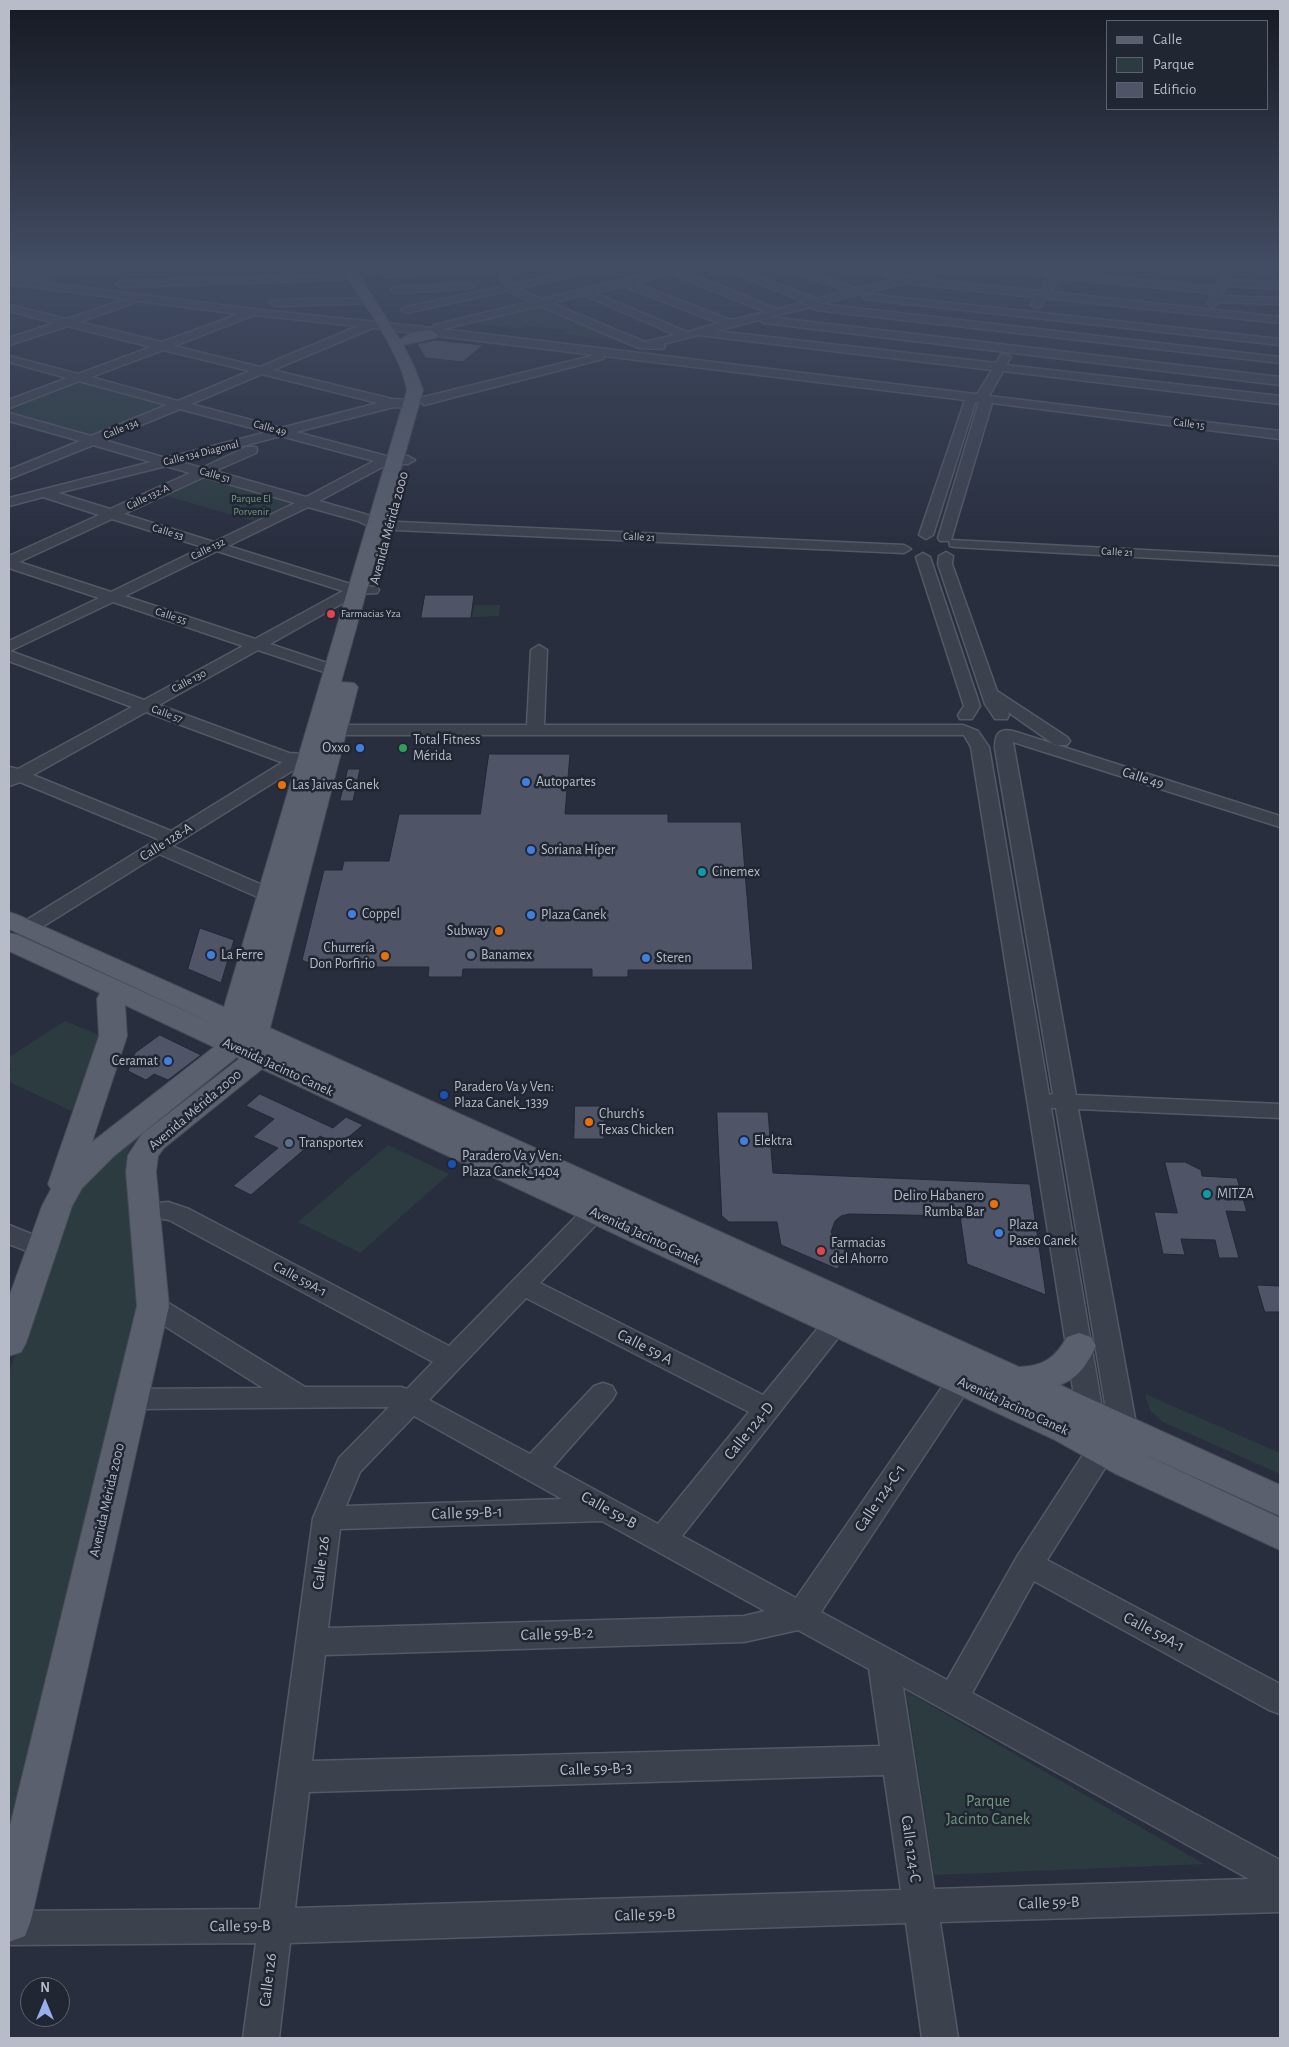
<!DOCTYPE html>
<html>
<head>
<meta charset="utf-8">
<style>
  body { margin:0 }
  #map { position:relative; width:1289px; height:2047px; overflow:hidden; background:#282e3e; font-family:"Alegreya Sans",sans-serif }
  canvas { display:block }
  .frame { position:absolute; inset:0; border:10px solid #b8bcc8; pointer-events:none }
  .legend { position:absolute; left:1106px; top:20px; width:162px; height:90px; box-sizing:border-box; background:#212633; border:1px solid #5d626f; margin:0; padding:6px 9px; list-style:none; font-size:15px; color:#b8bcc8 }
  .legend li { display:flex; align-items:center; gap:10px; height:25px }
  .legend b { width:25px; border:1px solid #5d626f }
  .north { position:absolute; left:20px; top:1977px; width:50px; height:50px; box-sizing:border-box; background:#212633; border:1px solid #5d626f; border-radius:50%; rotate:0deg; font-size:14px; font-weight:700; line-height:20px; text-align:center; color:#b8bcc8 }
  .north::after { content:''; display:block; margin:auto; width:18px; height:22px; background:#98aeed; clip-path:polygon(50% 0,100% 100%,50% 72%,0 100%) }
</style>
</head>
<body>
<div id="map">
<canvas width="1289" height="2047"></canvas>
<div class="frame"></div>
<ul class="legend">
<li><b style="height:6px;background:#5a606e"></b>Calle</li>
<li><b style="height:14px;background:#2b3b40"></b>Parque</li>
<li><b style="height:14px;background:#4f5566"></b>Edificio</li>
</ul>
<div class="north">N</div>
</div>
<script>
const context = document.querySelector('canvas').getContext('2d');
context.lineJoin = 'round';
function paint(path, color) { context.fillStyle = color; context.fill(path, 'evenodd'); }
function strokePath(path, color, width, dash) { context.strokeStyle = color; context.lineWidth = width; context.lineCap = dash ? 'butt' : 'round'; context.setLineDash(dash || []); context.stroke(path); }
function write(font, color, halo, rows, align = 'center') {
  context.font = font + ' "Alegreya Sans",sans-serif'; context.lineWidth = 5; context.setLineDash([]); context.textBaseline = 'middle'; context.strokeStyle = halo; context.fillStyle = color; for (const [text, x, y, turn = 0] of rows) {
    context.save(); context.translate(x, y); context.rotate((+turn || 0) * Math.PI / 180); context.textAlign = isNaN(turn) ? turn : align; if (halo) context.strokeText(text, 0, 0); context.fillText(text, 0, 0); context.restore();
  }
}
paint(new Path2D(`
  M 9,270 L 70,270 L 45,283 L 9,279 Z
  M 543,306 L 625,341 L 562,334 L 566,330 L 527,326 L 523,329 L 469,323 Z
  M 76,381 L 169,405 L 93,436 L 9,412 L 9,407 Z
  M 203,477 L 294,502 L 254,521 L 163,495 Z
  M 474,605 L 500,605 L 499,616 L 472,617 Z
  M 65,1021 L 99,1035 L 72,1111 L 9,1082 L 9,1072 L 12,1069 L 9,1068 L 9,1057 Z
  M 226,1067 L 143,1134 L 131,1146 L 127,1154 L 137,1314 L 9,1830 L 9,1373 L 65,1207 L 115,1150 Z
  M 388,1145 L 449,1174 L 360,1253 L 298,1222 Z
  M 1145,1394 L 1280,1453 L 1280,1474 L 1163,1422 L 1150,1410 Z
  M 906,1691 L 1204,1864 L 934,1875 Z`), '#2b3b40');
const building = new Path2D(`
  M 436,340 L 483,345 L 463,362 L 425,358 L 417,344 Z
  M 425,595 L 474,595 L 471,618 L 421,618 Z
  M 489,754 L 570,754 L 565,814 L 668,814 L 668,822 L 741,822 L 753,970 L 628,970 L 628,977 L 592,977 L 592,969 L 463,969 L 462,977 L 428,977 L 429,967 L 317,967 L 302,960 L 324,870 L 342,870 L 344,861 L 389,861 L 399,814 L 480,814 Z
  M 348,769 L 360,769 L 353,801 L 340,801 Z
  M 200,928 L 234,940 L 221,983 L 188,969 Z
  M 160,1035 L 201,1055 L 168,1080 L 154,1074 L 146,1080 L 128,1071 L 135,1053 Z
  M 260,1094 L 333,1128 L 346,1117 L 363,1125 L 339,1145 L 320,1136 L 251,1195 L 233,1186 L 278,1148 L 253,1137 L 274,1119 L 246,1106 Z
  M 575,1106 L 605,1106 L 604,1139 L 574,1139 Z
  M 717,1112 L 768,1112 L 773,1173 L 1030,1184 L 1046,1295 L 967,1264 L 960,1216 L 849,1214 L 841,1216 L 835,1221 L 831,1232 L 838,1245 L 849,1253 L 837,1269 L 781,1245 L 777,1222 L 729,1222 L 722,1216 Z
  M 1165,1162 L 1185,1162 L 1201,1170 L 1202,1176 L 1237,1178 L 1247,1212 L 1226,1211 L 1239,1258 L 1219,1258 L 1215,1240 L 1181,1239 L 1185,1255 L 1163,1254 L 1154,1212 L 1177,1213 Z
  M 1257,1285 L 1280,1286 L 1280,1312 L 1265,1312 Z`);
paint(building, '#4f5566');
strokePath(building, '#232835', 1);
const minor = new Path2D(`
  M 397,270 L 449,270 L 444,273 L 387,277 L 382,274 L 387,271 Z
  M 497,270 L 507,270 L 513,284 L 575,270 L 595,270 L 517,289 L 542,299 L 663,270 L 682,270 L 777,309 L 805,302 L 726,270 L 741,270 L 817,299 L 846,291 L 790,270 L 805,270 L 857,289 L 893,280 L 869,270 L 885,270 L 905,277 L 930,270 L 948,270 L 921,279 L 1040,291 L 1049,277 L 1014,273 L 1009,270 L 1064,270 L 1063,272 L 1215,287 L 1223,270 L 1233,270 L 1229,280 L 1280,283 L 1280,289 L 1226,286 L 1222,296 L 1280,298 L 1280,304 L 1219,302 L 1213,307 L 1208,304 L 1212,293 L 1059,278 L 1050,292 L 1280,317 L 1280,323 L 1046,298 L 1040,307 L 1036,308 L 1031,305 L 1036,297 L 904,283 L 820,304 L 1280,357 L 1280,363 L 816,310 L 811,307 L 769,317 L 1280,377 L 1280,385 L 764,323 L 759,320 L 716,331 L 996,363 L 1001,355 L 1005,354 L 1011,357 L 1006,365 L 1280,396 L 1280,404 L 1003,371 L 989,396 L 1280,431 L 1280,439 L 992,403 L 951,540 L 1280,557 L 1280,565 L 955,547 L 950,546 L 949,541 L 940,541 L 938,538 L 979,402 L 975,403 L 933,535 L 926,539 L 919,535 L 965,400 L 604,356 L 603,359 L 424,405 L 418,401 L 420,398 L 595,355 L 373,328 L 273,370 L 392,399 L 411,400 L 417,404 L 411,408 L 394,407 L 296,432 L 386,456 L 408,456 L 415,460 L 408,464 L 388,464 L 319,501 L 368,515 L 377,521 L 904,545 L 911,549 L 904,553 L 374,529 L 358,521 L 308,507 L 228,546 L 357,586 L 377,587 L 379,590 L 377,593 L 359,594 L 270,644 L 339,667 L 341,670 L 339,673 L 327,673 L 258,650 L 159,705 L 289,753 L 331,756 L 334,760 L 331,764 L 311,764 L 292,771 L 172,846 L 276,891 L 279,895 L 276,899 L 262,899 L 159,854 L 34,932 L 20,932 L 17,928 L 20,924 L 158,839 L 20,782 L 9,786 L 9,767 L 18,769 L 132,707 L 9,661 L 9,641 L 99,598 L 9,568 L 9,556 L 99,515 L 43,497 L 9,506 L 9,498 L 151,462 L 93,445 L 9,479 L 9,470 L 80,441 L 9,421 L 9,413 L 91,436 L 167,405 L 79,381 L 9,408 L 9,400 L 67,378 L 9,362 L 9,356 L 78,374 L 151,347 L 68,326 L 9,345 L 9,338 L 55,323 L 9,311 L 9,305 L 67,319 L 126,299 L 9,284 L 9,278 L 252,309 L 433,328 L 434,325 L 530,302 L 507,291 L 406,313 L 401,310 L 406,307 L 504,286 ZM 671,274 L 766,312 L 731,320 L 635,283 ZM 623,286 L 719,323 L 687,332 L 595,293 ZM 584,295 L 675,335 L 645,342 L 551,303 ZM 139,301 L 239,314 L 162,342 L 79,322 ZM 540,306 L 639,348 L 663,349 L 665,347 L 663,344 L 698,335 L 992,370 L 978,393 L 975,394 L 443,329 ZM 254,315 L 358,326 L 260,367 L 174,346 ZM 163,350 L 250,371 L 178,401 L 91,377 ZM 262,374 L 378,403 L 281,428 L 191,404 ZM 180,409 L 267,432 L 166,458 L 104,440 ZM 281,436 L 374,461 L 306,497 L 215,471 L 256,453 L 257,450 L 256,447 L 246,447 L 202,468 L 181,462 ZM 166,466 L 190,473 L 110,509 L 58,493 ZM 204,477 L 295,503 L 214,542 L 124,514 ZM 112,519 L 203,547 L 111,592 L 19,562 ZM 217,551 L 343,591 L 255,639 L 125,596 ZM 113,602 L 243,646 L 144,700 L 10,651 ZM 146,712 L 281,762 L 283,762 L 171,831 L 33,775 Z
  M 353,274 L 357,275 L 357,279 L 121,287 L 116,284 L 121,281 Z
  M 470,283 L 475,286 L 474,288 L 396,293 L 391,290 L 396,287 Z
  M 868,294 L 1280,339 L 1280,345 L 864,299 L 863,297 Z
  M 367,298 L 372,301 L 371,303 L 275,306 L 270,303 L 275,300 Z
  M 946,552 L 953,556 L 952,564 L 997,691 L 1067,737 L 1070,741 L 1067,745 L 1055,745 L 1008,712 L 1009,715 L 1007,719 L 995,719 L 985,704 L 938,564 L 939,556 Z
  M 923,553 L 930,557 L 980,706 L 972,719 L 960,719 L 958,715 L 964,706 L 916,557 Z
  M 539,645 L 547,650 L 544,725 L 963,725 L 978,731 L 989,747 L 1049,1095 L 1053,1094 L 995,748 C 995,735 998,728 1013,731 L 1280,816 L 1280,827 L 1013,742 L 1076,1095 L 1280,1104 L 1280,1118 L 1078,1109 L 1139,1440 L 1135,1448 L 1125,1451 L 1115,1448 L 1111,1440 L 1056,1108 L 1051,1108 L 1103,1414 L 1095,1434 L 1085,1437 L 1075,1434 L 1071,1426 L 1077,1414 L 971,747 L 964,735 L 336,735 L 330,734 L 328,730 L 330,726 L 336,725 L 527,725 L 531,650 Z
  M 607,1191 L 615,1193 L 619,1199 L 615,1205 L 540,1283 L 763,1395 L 827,1317 L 836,1314 L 845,1317 L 849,1324 L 682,1536 L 796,1598 L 951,1374 L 960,1371 L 969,1374 L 973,1381 L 969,1388 L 821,1612 L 947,1680 L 1018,1555 L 1092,1441 L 1102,1438 L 1112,1441 L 1116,1449 L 1112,1457 L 1047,1560 L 1280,1684 L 1280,1714 L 1269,1710 L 1034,1581 L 972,1693 L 1280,1860 L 1280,1912 L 940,1922 L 958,2038 L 922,2038 L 906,1923 L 290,1943 L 279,2038 L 243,2038 L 256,1943 L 9,1945 L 9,1911 L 260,1909 L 313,1518 L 339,1458 L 389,1407 L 131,1409 L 122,1406 L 118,1399 L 122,1392 L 131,1389 L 263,1388 L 144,1313 L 140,1306 L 144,1299 L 153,1297 L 162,1299 L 305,1387 L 401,1387 L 407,1389 L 433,1362 L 171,1221 C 160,1216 148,1220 137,1217 L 133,1211 L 137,1205 L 168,1202 L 189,1209 L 449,1346 L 599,1193 ZM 526,1298 L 749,1412 L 658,1524 L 553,1467 L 612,1400 L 616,1393 L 612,1386 L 603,1383 L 594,1386 L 530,1454 L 429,1400 ZM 414,1416 L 562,1499 L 346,1506 L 360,1472 ZM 602,1521 L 765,1611 L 744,1616 L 328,1628 L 340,1529 ZM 798,1630 L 869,1669 L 880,1746 L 312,1761 L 325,1655 L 744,1642 ZM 903,1687 L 1249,1879 L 934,1889 ZM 884,1775 L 901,1890 L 295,1908 L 309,1792 Z
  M 9,1225 L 51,1242 L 54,1248 L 51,1254 L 42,1257 L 9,1244 Z`);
const major = new Path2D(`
  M 343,270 L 356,270 L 400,340 C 407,332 431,326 438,335 L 436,338 L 403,345 L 414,366 L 423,390 L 341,682 L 354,683 L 358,687 L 270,1028 L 1019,1367 C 1044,1366 1055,1358 1067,1337 L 1079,1333 L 1091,1337 L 1096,1346 C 1087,1364 1079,1378 1060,1385 L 1280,1485 L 1280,1516 L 1137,1451 L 1280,1518 L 1280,1550 L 1114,1473 L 1053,1439 L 262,1069 L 164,1148 L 158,1156 L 156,1172 L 169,1306 L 31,1920 L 25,1936 L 9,1942 L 9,1830 L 137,1306 L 126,1172 L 128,1155 L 142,1134 L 239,1059 L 237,1057 L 114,1156 L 82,1188 L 72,1206 L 26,1343 L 21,1352 L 9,1356 L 9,1297 L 42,1206 L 51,1189 L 48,1184 L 99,1036 L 97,999 L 100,993 L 9,951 L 9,933 L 18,935 L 220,1027 L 9,929 L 9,912 L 18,915 L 224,1007 L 407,390 C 399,349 364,306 343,270 ZM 125,1005 L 214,1047 L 92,1142 L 127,1036 Z`);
strokePath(minor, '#545965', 3);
strokePath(major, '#454a57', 2);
paint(minor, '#3c414e');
paint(major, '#5a606e');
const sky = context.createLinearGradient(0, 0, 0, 557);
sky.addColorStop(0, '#161922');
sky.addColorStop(0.48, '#424c63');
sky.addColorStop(1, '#424c6300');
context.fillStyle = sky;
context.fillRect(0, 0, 1289, 557);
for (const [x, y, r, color] of [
  [331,614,5,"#e0444e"],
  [360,748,5,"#3f7fe0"],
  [403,748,5,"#2e9e5b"],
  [526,782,5,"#3f7fe0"],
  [282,785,5,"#e8710a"],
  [531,850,5,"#3f7fe0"],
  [702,872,5,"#0f9aa8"],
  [352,914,5,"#3f7fe0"],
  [531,915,5,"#3f7fe0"],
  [499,931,5,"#e8710a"],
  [211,955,5,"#3f7fe0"],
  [471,955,5,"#5c6f8a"],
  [385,956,5,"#e8710a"],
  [646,958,5,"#3f7fe0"],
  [168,1061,5,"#3f7fe0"],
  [444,1095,5,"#1a4fb4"],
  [589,1122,5,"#e8710a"],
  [744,1141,5,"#3f7fe0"],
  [289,1143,5,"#5c6f8a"],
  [452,1164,5,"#1a4fb4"],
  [1207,1194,5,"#0f9aa8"],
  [994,1204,5,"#e8710a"],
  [999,1233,5,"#3f7fe0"],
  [821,1251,5,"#e0444e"]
]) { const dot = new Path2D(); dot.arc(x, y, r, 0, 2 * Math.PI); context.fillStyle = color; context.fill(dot); strokePath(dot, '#212633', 2); }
write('11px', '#b8bcc8', '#212633', [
  ["Calle 15",1189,424,7],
  ["Calle 49",270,428,15],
  ["Calle 134",121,429,-22],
  ["Calle 134 Diagonal",201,453,-14],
  ["Calle 51",215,475,16],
  ["Calle 132-A",148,497,-25],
  ["Calle 53",168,532,17],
  ["Calle 21",639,537,3],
  ["Calle 132",208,549,-26],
  ["Calle 21",1117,552,3],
  ["Calle 55",171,616,18],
  ["Calle 130",189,681,-28],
  ["Calle 57",167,714,20]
]);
write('11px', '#72977f', '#212633', [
  ["Parque El",251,499],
  ["Porvenir",251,512]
]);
write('11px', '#b8bcc8', '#212633', [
  ["Farmacias Yza",341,614]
], 'left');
write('14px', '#b8bcc8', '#212633', [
  ["Avenida Mérida 2000",389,528,-75],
  ["Calle 49",1143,778,18],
  ["Calle 128-A",166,842,-32],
  ["Avenida Jacinto Canek",278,1067,25],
  ["Avenida Mérida 2000",195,1110,-40],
  ["Avenida Jacinto Canek",645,1236,25],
  ["Calle 59A-1",300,1279,28],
  ["Avenida Jacinto Canek",1013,1406,25],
  ["Avenida Mérida 2000",107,1500,-77]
]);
write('14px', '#b8bcc8', '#212633', [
  ["Total Fitness",413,740],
  ["Mérida",413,756],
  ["Oxxo",350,748,"right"],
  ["Autopartes",536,782],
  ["Las Jaivas Canek",292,785],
  ["Soriana Híper",541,850],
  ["Cinemex",712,872],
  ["Coppel",362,914],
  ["Plaza Canek",541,915],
  ["Subway",489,931,"right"],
  ["Churrería",375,948,"right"],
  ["Don Porfirio",375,964,"right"],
  ["La Ferre",221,955],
  ["Banamex",481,955],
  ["Steren",656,958],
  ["Ceramat",158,1061,"right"],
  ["Paradero Va y Ven:",454,1087],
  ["Plaza Canek_1339",454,1103],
  ["Church's",599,1114],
  ["Texas Chicken",599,1130],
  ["Elektra",754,1141],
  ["Transportex",299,1143],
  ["Paradero Va y Ven:",462,1156],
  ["Plaza Canek_1404",462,1172],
  ["MITZA",1217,1194],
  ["Deliro Habanero",984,1196,"right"],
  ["Rumba Bar",984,1212,"right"],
  ["Plaza",1009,1225],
  ["Paseo Canek",1009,1241],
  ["Farmacias",831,1243],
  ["del Ahorro",831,1259]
], 'left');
write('16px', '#b8bcc8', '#212633', [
  ["Calle 59 A",645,1347,27],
  ["Calle 124-D",749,1431,-51],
  ["Calle 124-C-1",880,1498,-56],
  ["Calle 59-B",609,1510,29],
  ["Calle 59-B-1",467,1513,-2],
  ["Calle 126",321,1563,-83],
  ["Calle 59A-1",1154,1632,28],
  ["Calle 59-B-2",557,1634,-2],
  ["Calle 59-B-3",596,1769,-2],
  ["Calle 124-C",911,1849,82],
  ["Calle 59-B",1049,1903,-2],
  ["Calle 59-B",645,1915,-2],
  ["Calle 59-B",240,1926,-1],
  ["Calle 126",268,1980,-83]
]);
write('16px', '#72977f', '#212633', [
  ["Parque",988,1801],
  ["Jacinto Canek",988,1819]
]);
</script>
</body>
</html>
